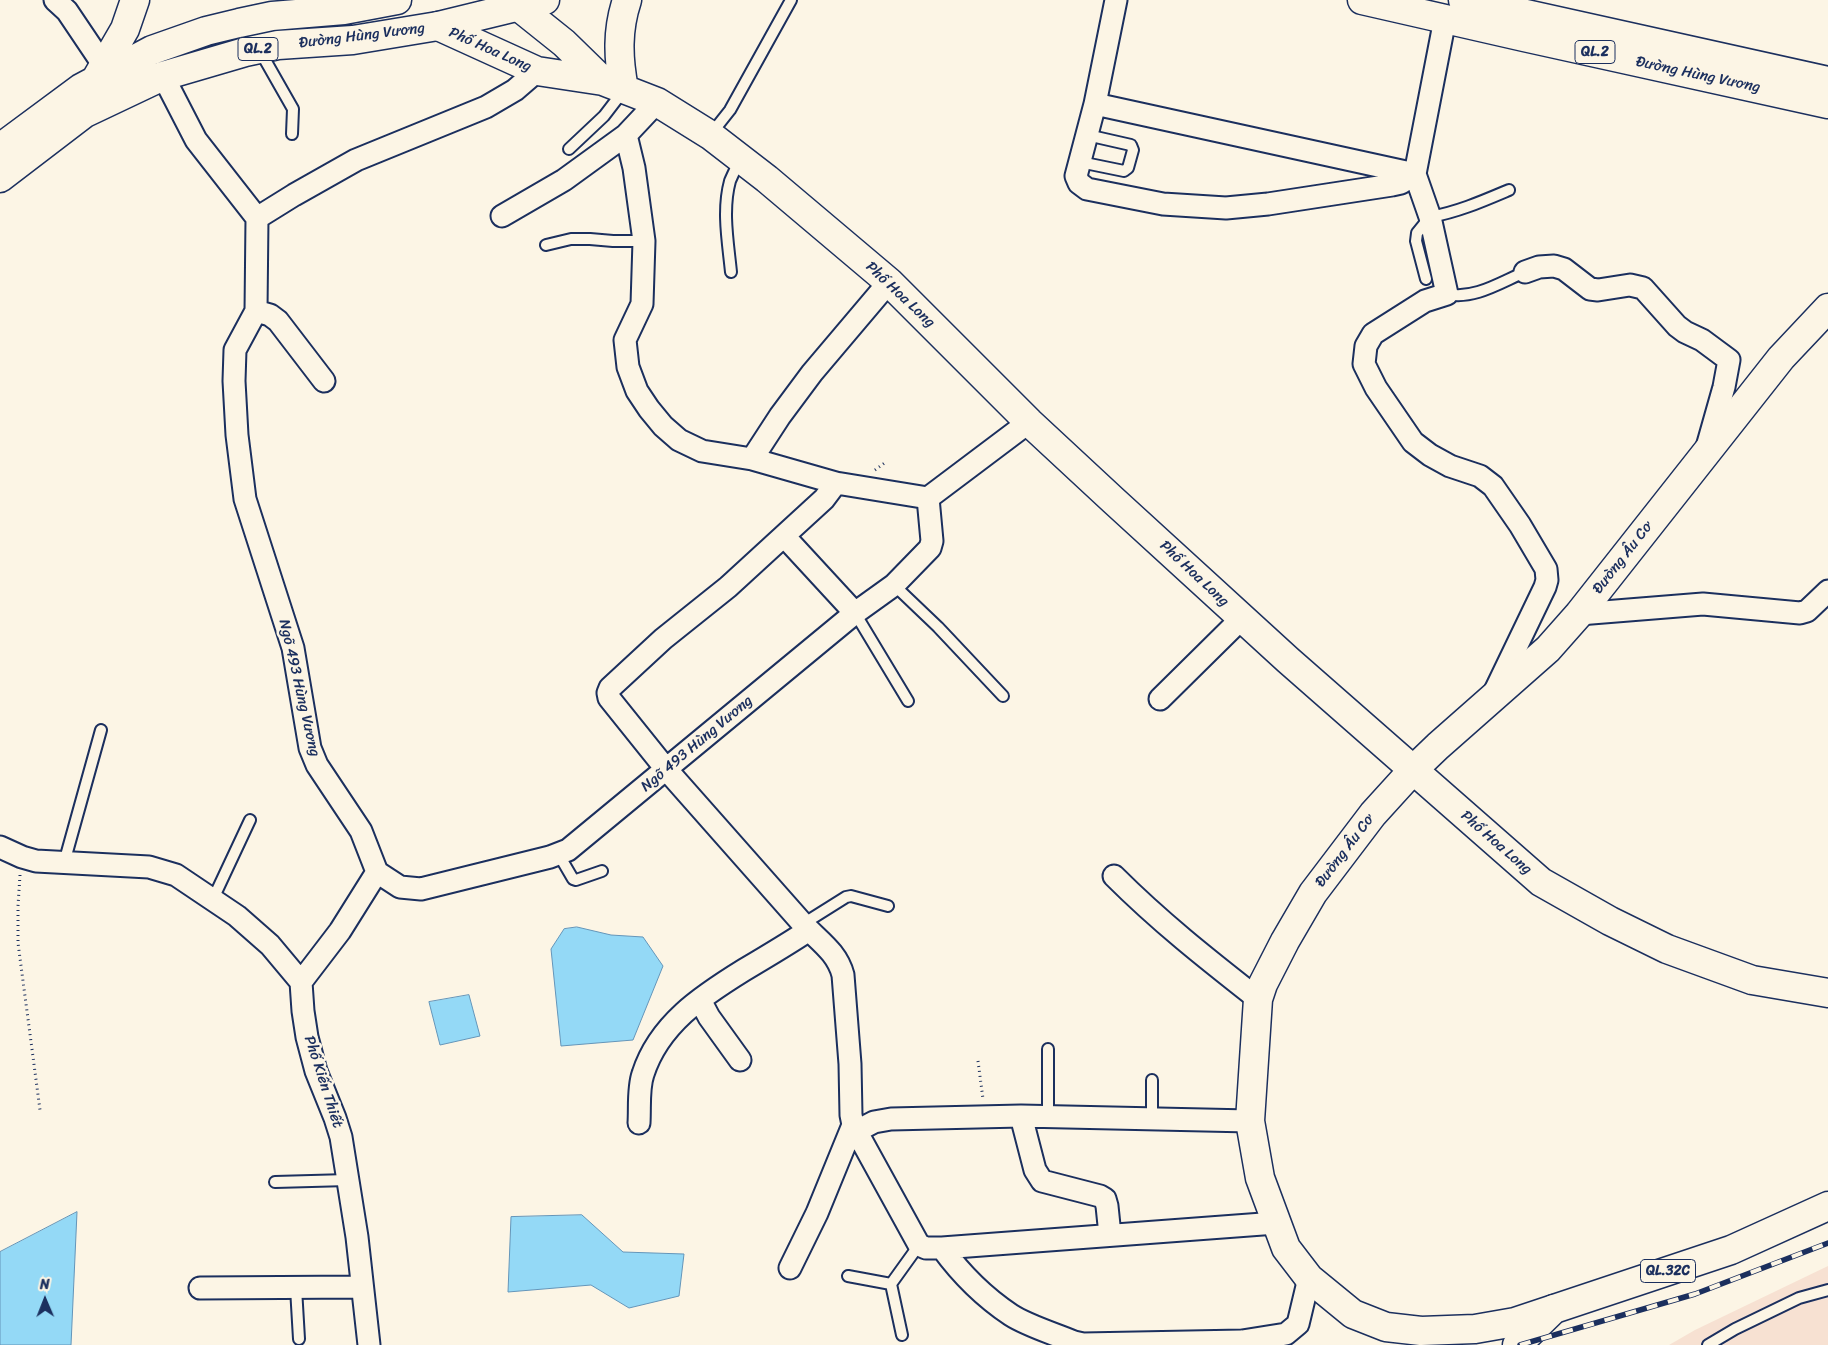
<!DOCTYPE html>
<html>
<head>
<meta charset="utf-8">
<style>
  body { margin:0 }
  #map { position:relative; width:1828px; height:1345px; overflow:hidden; background:#fcf5e5; font-family:Sriracha,sans-serif }
  canvas { display:block }
  .north { position:absolute; left:20px; top:1275px; width:50px; height:50px; -webkit-text-stroke:4px #fcf5e5; paint-order:stroke; rotate:359deg; font-size:14px; font-weight:700; line-height:20px; text-align:center; color:#1b2f5e }
  .north::after { content:''; display:block; margin:auto; width:18px; height:22px; background:#1b2f5e; clip-path:polygon(50% 0,100% 100%,50% 72%,0 100%) }
</style>
</head>
<body>
<div id="map">
<canvas width="1828" height="1345"></canvas>
<div class="north">N</div>
</div>
<script>
const context = document.querySelector('canvas').getContext('2d');
context.lineJoin = 'round';
function paint(path, color) { context.fillStyle = color; context.fill(path, 'evenodd'); }
function strokePath(path, color, width, dash) { context.strokeStyle = color; context.lineWidth = width; context.lineCap = dash ? 'butt' : 'round'; context.setLineDash(dash || []); context.stroke(path); }
function write(font, color, halo, rows, align = 'center') {
  context.font = font + ' Sriracha,sans-serif'; context.lineWidth = 5; context.setLineDash([]); context.textBaseline = 'middle'; context.strokeStyle = halo; context.fillStyle = color; for (const [text, x, y, turn = 0] of rows) {
    context.save(); context.translate(x, y); context.rotate((+turn || 0) * Math.PI / 180); context.textAlign = isNaN(turn) ? turn : align; if (halo) context.strokeText(text, 0, 0); context.fillText(text, 0, 0); context.restore();
  }
}
paint(new Path2D(`
  M 1828,1266 L 1828,1345 L 1669,1345 L 1695,1330 Z`), '#f7e1d2');
const water = new Path2D(`
  M 577,927 L 611,935 L 643,937 L 663,966 L 633,1040 L 561,1046 L 551,949 L 564,929 Z
  M 469,995 L 480,1036 L 440,1045 L 429,1002 Z
  M 77,1212 L 71,1345 L 0,1345 L 0,1252 Z
  M 582,1215 L 623,1252 L 684,1254 L 679,1296 L 629,1308 L 591,1285 L 508,1292 L 511,1217 Z`);
paint(water, '#94d9f6');
strokePath(water, '#6495b9', 1);
const lane = new Path2D(`
  M 260,51 L 293,109 L 292,134
  M 711,134 L 730,110 L 791,0
  M 569,149 L 604,116 L 624,90
  M 1080,162 L 1124,171 L 1128,168 L 1133,150 L 1131,145 L 1087,135
  M 546,245 L 571,239 L 590,239 L 613,241 L 644,241
  M 731,272 C 728,242 722,210 730,181 C 733,174 737,166 740,159
  M 1426,279 L 1416,241 L 1417,233 L 1430,217 C 1458,212 1483,201 1509,190
  M 1447,294 C 1474,300 1501,282 1525,272
  M 894,585 L 938,627 L 1003,696
  M 855,613 L 908,701
  M 559,855 L 573,879 L 576,880 L 602,871
  M 64,863 L 101,730
  M 213,899 L 250,820
  M 803,924 L 846,897 L 851,896 L 888,906
  M 1048,1117 L 1048,1049
  M 1152,1119 L 1152,1080
  M 275,1182 L 348,1180
  M 848,1276 L 891,1284 L 919,1245
  M 891,1284 L 902,1335
  M 296,1288 L 299,1339
  M 1708,1345 L 1735,1329 L 1799,1298 L 1828,1290`);
const street = new Path2D(`
  M 55,0 L 67,11 L 104,66
  M 1116,0 L 1095,104 L 1415,174 L 1430,217 L 1447,294 L 1425,301 L 1373,334 L 1366,346 L 1364,364 L 1376,388 L 1413,442 L 1430,455 L 1450,466 L 1480,476 L 1493,486 L 1520,525 L 1546,569 L 1547,580 L 1545,587 L 1494,693
  M 163,76 L 196,140 L 257,218 L 256,311 L 235,350 L 234,381 L 237,435 L 245,499 L 293,648 L 310,748 L 317,765 L 361,831 L 377,872 L 400,887 L 421,889 L 550,857 L 568,850 L 855,613 L 894,585 L 930,548 L 932,541 L 928,498
  M 657,102 L 626,135 L 634,168 L 644,241 L 642,304 L 625,340 L 628,367 L 637,391 L 649,409 L 663,426 L 679,440 L 702,451 L 752,459 L 836,483 L 928,498 L 1029,422
  M 1095,104 L 1076,176 L 1079,183 L 1087,189 L 1163,204 L 1226,208 L 1268,204 L 1392,185 L 1401,183 L 1415,174 L 1445,19
  M 502,216 L 564,180 L 626,135
  M 257,218 L 294,195 L 356,160 L 486,107 L 515,90 L 537,71
  M 1525,272 L 1539,267 L 1554,266 L 1564,269 L 1590,289 L 1598,290 L 1630,285 L 1643,288 L 1677,326 L 1685,332 L 1702,340 L 1729,360 L 1724,387 L 1707,447
  M 256,311 L 270,315 L 278,321 L 324,381
  M 752,459 L 780,416 L 812,373 L 889,282
  M 836,483 L 824,499 L 728,587 L 663,639 L 610,688 L 608,693 L 609,698 L 666,769 L 803,924 C 819,941 837,952 843,975 L 850,1064 L 851,1115 L 853,1125 L 919,1245 L 926,1248 L 942,1248 L 1276,1223
  M 784,536 L 855,613
  M 1579,614 L 1703,604 L 1800,613 L 1807,611 L 1828,591
  M 1160,699 L 1242,618
  M 0,847 L 22,857 L 36,861 L 149,867 L 176,875 L 237,916 L 270,945 L 301,982 L 303,1011 L 307,1037 L 316,1071 L 335,1118 L 341,1137 L 357,1237 L 369,1345
  M 1114,876 C 1160,922 1207,959 1258,999
  M 301,982 L 340,931 L 377,872
  M 700,1000 L 709,1017 L 740,1060
  M 1021,1116 L 1035,1170 L 1042,1181 L 1100,1196 L 1105,1199 L 1107,1206 L 1110,1235
  M 639,1123 C 640,1107 638,1088 643,1074 C 659,1024 702,996 744,970 C 766,957 788,944 809,930
  M 857,1131 L 874,1122 L 891,1119 L 1021,1116 L 1250,1121
  M 942,1248 C 961,1274 984,1297 1011,1315 C 1028,1326 1055,1334 1074,1342 L 1083,1344 L 1242,1341 L 1286,1334 L 1298,1324 L 1309,1278
  M 790,1268 L 817,1213 L 853,1125
  M 200,1288 L 362,1287`);
const secondary = new Path2D(`
  M 519,7 L 564,43 L 603,81
  M 438,26 L 537,71 L 603,81 L 657,102 L 710,135 L 767,179 L 889,282 L 1029,422 L 1113,500 L 1288,660 L 1541,882 L 1610,921 L 1667,949 L 1752,980 L 1828,993
  M 624,89 C 618,58 617,30 627,0
  M 1554,1309 L 1515,1322 L 1475,1329 L 1421,1331 L 1386,1327 L 1353,1314 L 1309,1278 L 1286,1248 L 1260,1178 L 1250,1121 L 1258,999 L 1263,984 L 1285,941 L 1313,893 L 1373,814 L 1413,770 L 1438,746 L 1548,649 L 1579,614 L 1781,358 L 1828,308`);
const primary = new Path2D(`
  M 1362,0 L 1524,37 L 1828,104
  M 1463,0 L 1828,81
  M 96,79 L 125,29 L 135,0
  M 0,148 L 81,88 L 152,50 L 206,31 L 239,23 L 272,16 L 344,10 L 397,0
  M 0,178 L 85,113 L 163,76 L 245,52 L 278,45 L 353,40 L 438,26 L 545,0`);
const highway = new Path2D(`
  M 1517,1345 L 1554,1309 L 1731,1250 L 1828,1206`);
strokePath(lane, '#1b2f5e', 14);
strokePath(street, '#1b2f5e', 25);
strokePath(secondary, '#1b2f5e', 31);
strokePath(primary, '#1b2f5e', 31);
strokePath(highway, '#1b2f5e', 31);
strokePath(new Path2D(`
  M 875,470 L 886,462
  M 20,875 L 18,906 L 18,943 L 40,1110
  M 978,1061 L 983,1099`), '#1b2f5e', 3, [1, 4]);
strokePath(lane, '#fcf5e5', 10);
strokePath(street, '#fcf5e5', 21);
strokePath(secondary, '#fcf5e5', 28);
strokePath(primary, '#fcf5e5', 28);
strokePath(highway, '#fcf5e5', 28);
const rail = new Path2D(`
  M 1520,1345 L 1695,1294 L 1828,1243`);
strokePath(rail, '#1b2f5e', 5.5);
strokePath(rail, '#fcf5e5', 4, [11]);
for (const [x, y, w] of [
  [258,49,40],
  [1595,52,40],
  [1668,1271,55]
]) { const box = new Path2D(); box.roundRect(x - w / 2, y - 11.5, w, 23, 4); context.fillStyle = '#fcf5e5'; context.fill(box); strokePath(box, '#1b2f5e', 1); }
write('bold 14px', '#1b2f5e', null, [
  ["QL.2",258,49],
  ["QL.2",1595,52],
  ["QL.32C",1668,1271]
]);
write('15px', '#1b2f5e', '#fcf5e5', [
  ["Đường Hùng Vương",362,36,-7],
  ["Phố Hoa Long",490,50,24],
  ["Đường Hùng Vương",1698,75,12],
  ["Phố Hoa Long",900,295,43],
  ["Đường Âu Cơ",1623,558,-52],
  ["Phố Hoa Long",1194,574,43],
  ["Ngõ 493 Hùng Vương",299,688,77],
  ["Ngõ 493 Hùng Vương",697,744,-40],
  ["Phố Hoa Long",1496,843,41],
  ["Đường Âu Cơ",1345,851,-53],
  ["Phố Kiến Thiết",323,1082,72]
]);
</script>
</body>
</html>
